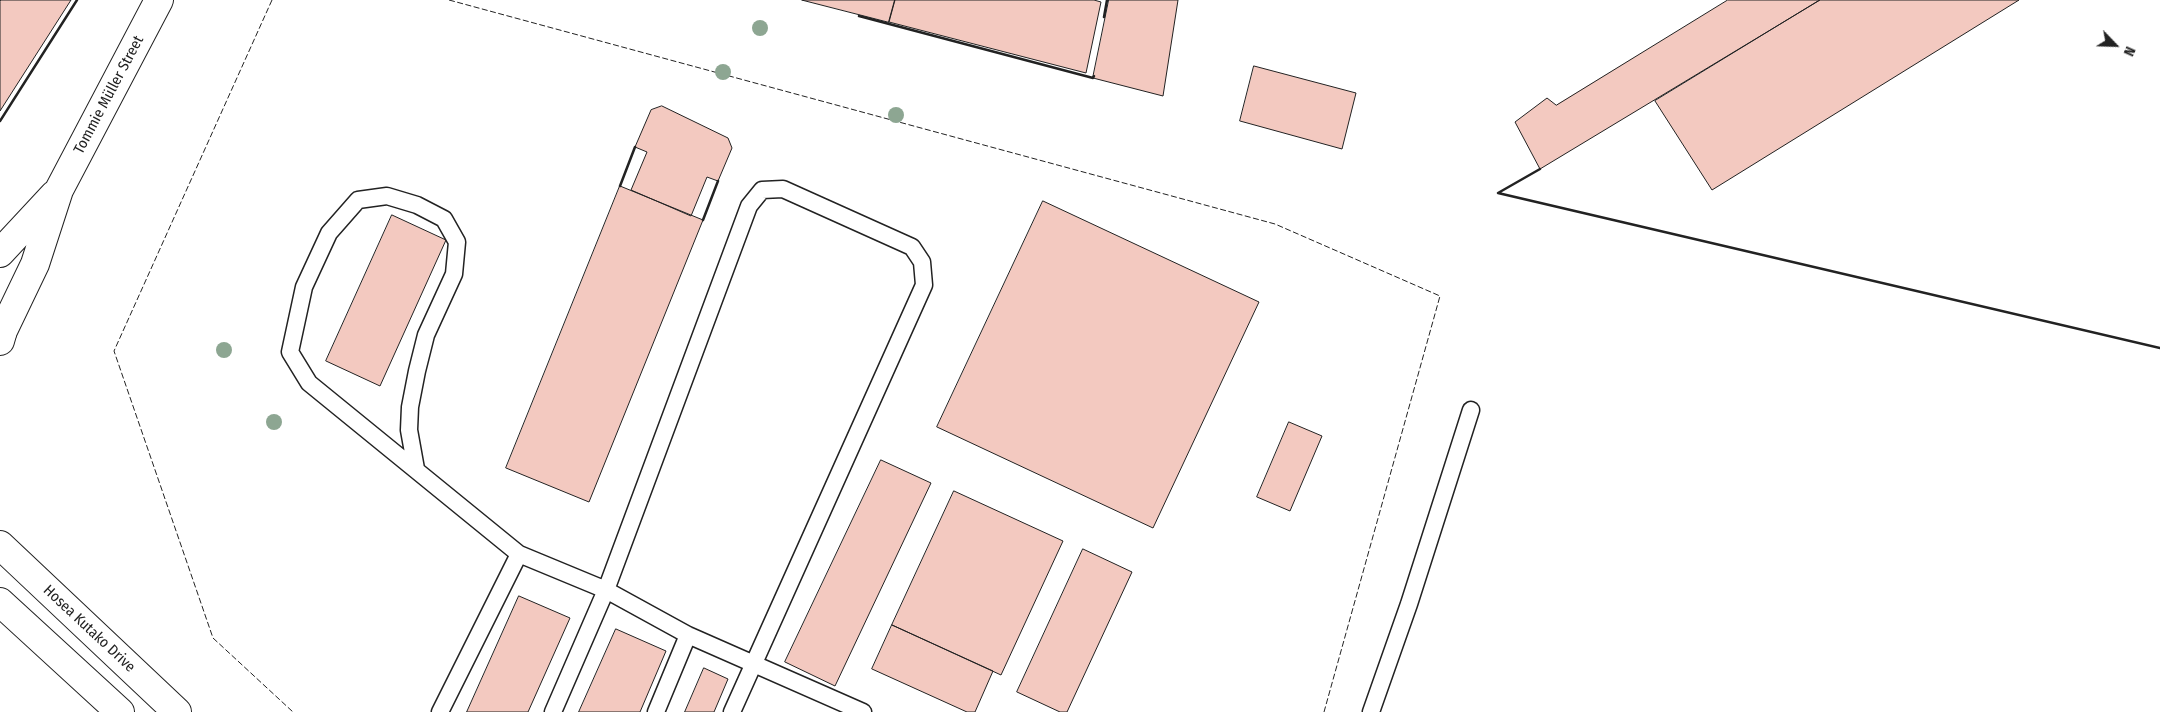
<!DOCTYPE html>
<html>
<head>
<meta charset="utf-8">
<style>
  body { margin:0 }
  #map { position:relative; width:2160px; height:712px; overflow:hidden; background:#fff; font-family:"Fira Sans Condensed",sans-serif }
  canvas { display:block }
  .north { position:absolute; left:2090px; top:20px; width:50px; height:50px; -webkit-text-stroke:4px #fff; paint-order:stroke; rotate:114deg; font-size:14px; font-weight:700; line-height:20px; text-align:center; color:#222 }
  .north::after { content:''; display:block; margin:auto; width:18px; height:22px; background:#222; clip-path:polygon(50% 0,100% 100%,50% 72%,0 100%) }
</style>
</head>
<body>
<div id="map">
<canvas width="2160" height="712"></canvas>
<div class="north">N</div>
</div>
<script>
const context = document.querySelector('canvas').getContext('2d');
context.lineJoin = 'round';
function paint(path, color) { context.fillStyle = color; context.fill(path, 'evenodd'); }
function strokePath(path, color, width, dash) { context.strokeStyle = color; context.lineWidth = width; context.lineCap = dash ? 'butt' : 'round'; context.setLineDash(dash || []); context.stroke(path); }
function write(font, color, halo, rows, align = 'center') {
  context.font = font + ' "Fira Sans Condensed",sans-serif'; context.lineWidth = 4; context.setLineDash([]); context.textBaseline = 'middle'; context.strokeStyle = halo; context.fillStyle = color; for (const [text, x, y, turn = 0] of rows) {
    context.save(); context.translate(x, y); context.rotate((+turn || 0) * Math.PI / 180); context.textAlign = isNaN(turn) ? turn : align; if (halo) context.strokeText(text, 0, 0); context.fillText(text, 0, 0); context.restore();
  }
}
const building = new Path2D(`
  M 1,0 L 71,0 L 0,111 L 0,2 Z
  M 802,0 L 895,0 L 889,22 Z
  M 895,0 L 1094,0 L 1101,2 L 1086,73 L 889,22 Z
  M 1109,0 L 1178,0 L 1163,96 L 1093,78 Z
  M 1728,0 L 1820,0 L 1540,169 L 1515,122 L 1547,98 L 1556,105 Z
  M 1820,0 L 2019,0 L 1712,190 L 1655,101 Z
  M 1254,66 L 1356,93 L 1342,149 L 1240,121 Z
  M 662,106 L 728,138 L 732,148 L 718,181 L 707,177 L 691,216 L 631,190 L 647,152 L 635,147 L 651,110 Z
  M 620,186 L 703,220 L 589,502 L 506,468 Z
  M 1043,201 L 1259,302 L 1153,528 L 937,427 Z
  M 392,215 L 446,240 L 380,386 L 326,361 Z
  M 1289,422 L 1322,436 L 1290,511 L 1257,497 Z
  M 881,460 L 931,483 L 835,686 L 785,662 Z
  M 954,491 L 1063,541 L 1001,675 L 892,625 Z
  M 1083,549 L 1132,572 L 1067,712 L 1060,712 L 1017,692 Z
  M 519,596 L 570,618 L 528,712 L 467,712 Z
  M 892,625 L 993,671 L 975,712 L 967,712 L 872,669 Z
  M 616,629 L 666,651 L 640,712 L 579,712 Z
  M 704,668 L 728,679 L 714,712 L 685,712 Z`);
paint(building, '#f3c9c0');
strokePath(building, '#222', 1);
const lane = new Path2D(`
  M 416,469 L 409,430 L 410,407 L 417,371 L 426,335 L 454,274 L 457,242 L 444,219 L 417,205 L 387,196 L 358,200 L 329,233 L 304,287 L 290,352 L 309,383 L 519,554 L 606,590 L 688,635 L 863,712
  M 440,712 L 519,554
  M 553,712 L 606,590 L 749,206 L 762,190 L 783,189 L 912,247 L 922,262 L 924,285 L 732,712
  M 656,712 L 688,635
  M 1371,712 L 1409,604 L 1471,410`);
const street = new Path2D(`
  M 0,253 L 54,195
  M 0,337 L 35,264 L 59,190 L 159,0`);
const secondary = new Path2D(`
  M 0,341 L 2,334
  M 0,545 L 177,712
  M 0,602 L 120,712`);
strokePath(lane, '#222', 19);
strokePath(street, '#222', 30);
strokePath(secondary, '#222', 30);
strokePath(lane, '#fff', 16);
strokePath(street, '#fff', 28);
strokePath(secondary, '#fff', 28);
strokePath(new Path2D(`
  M 272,0 L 114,351 L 213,638 L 293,712
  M 449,0 L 1275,224 L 1440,296 L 1324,712`), '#222', 1, [6, 2.5]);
strokePath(new Path2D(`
  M 859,16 L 1093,78 L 1094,76
  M 1104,17 L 1107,0
  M 0,121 L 77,0
  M 1540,169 L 1498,193 L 2160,348
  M 620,186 L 635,147
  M 703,220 L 718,181`), '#222', 2.5);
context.fillStyle = '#8da692';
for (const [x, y] of [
  [760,28],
  [723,72],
  [896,115],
  [224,350],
  [274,422]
]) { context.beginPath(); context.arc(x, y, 8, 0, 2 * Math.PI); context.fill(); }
write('15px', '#222', '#fff', [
  ["Tommie Müller Street",109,95,-62],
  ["Hosea Kutako Drive",89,629,43]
]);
</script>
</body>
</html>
